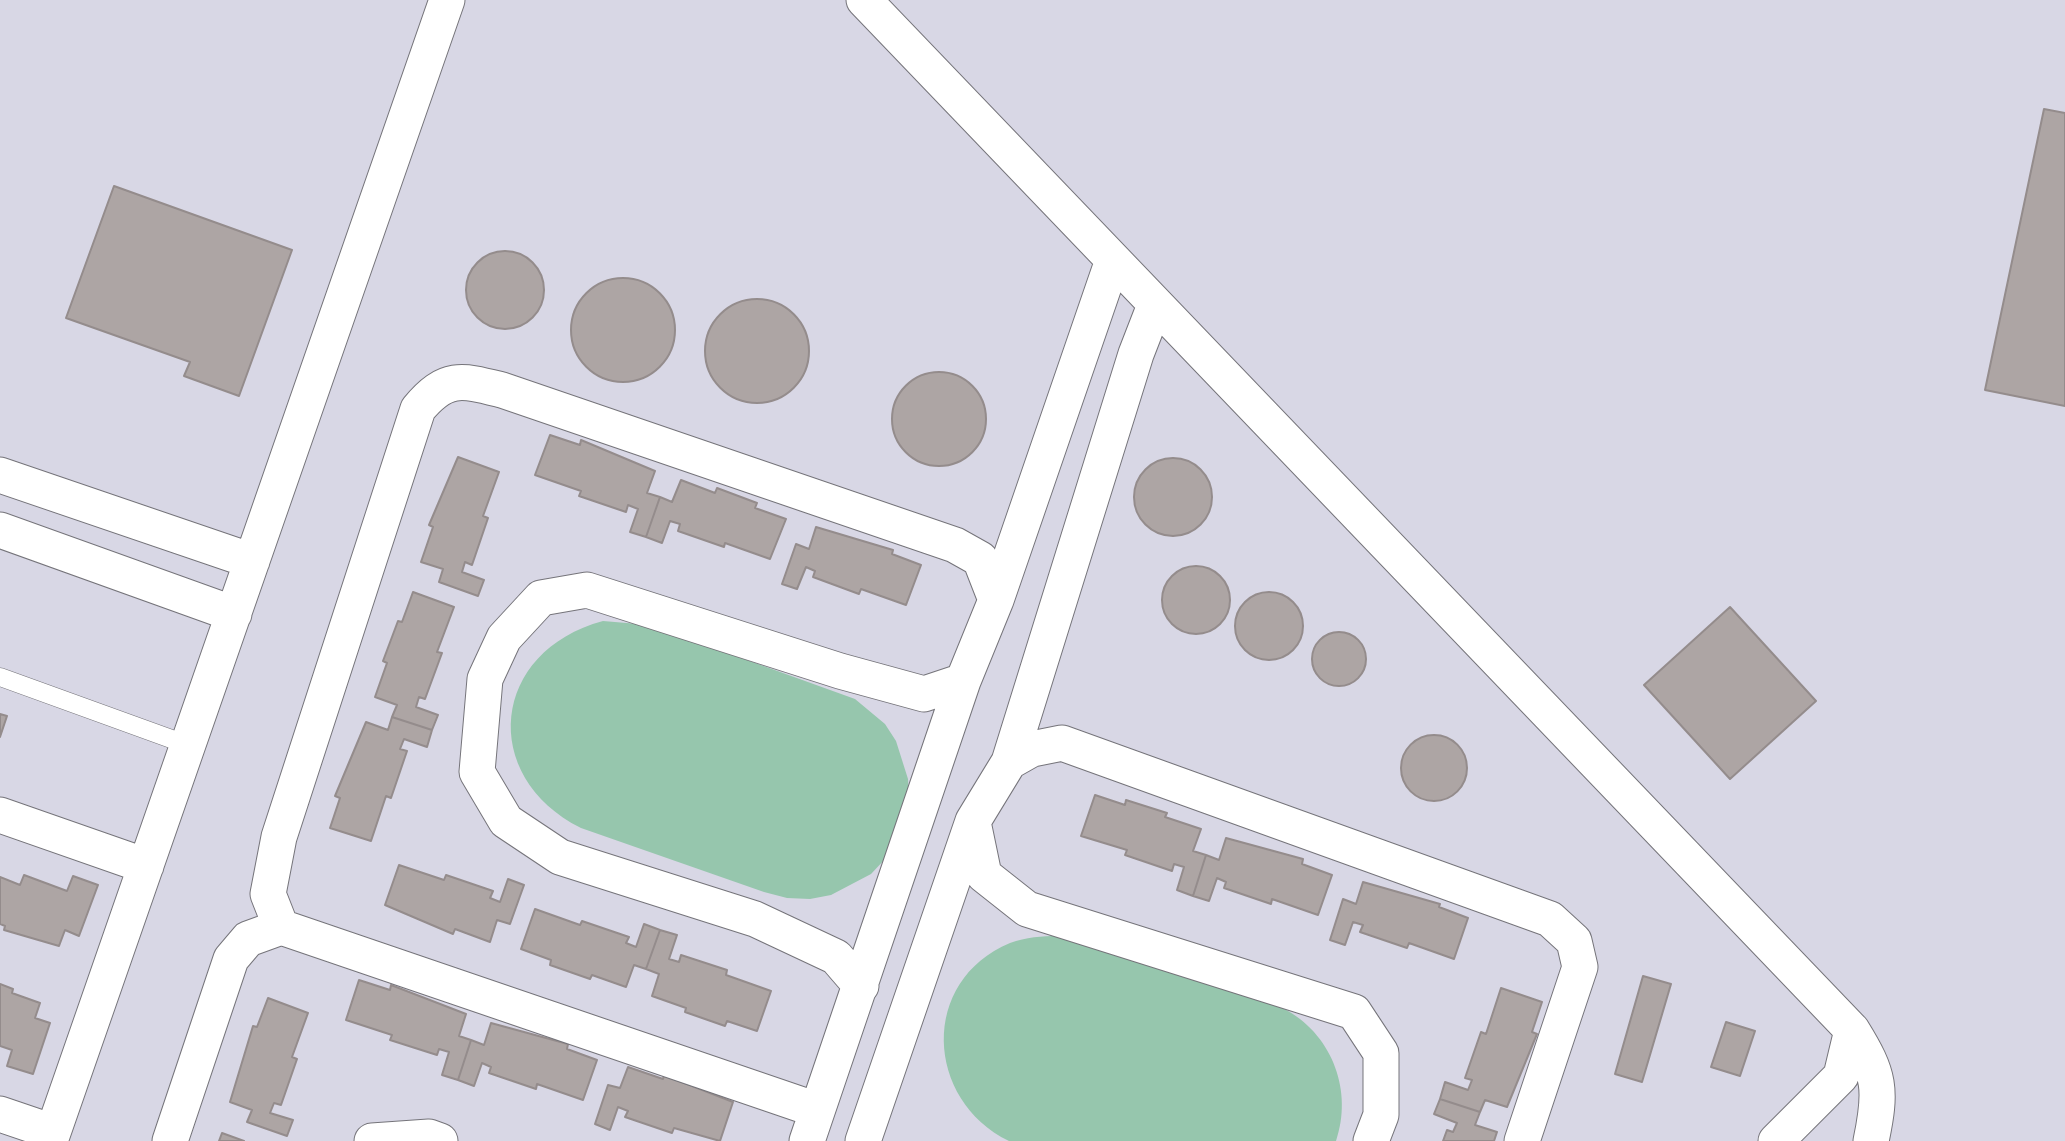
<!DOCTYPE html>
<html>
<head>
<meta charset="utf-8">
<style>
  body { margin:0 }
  canvas { display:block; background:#e2e2e9 }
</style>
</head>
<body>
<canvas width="2065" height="1141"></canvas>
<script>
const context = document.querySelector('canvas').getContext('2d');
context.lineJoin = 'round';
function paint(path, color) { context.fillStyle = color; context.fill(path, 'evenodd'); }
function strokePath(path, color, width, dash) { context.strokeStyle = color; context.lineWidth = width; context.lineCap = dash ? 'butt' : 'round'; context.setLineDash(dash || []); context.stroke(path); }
paint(new Path2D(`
  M 0,0 L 2065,0 L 2065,1141 L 0,1141 Z`), '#d8d7e5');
paint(new Path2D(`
  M 603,621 L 650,625 L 855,699 L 885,724 L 896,741 L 908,779 L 909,799 L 886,858 L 871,874 L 831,895 L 810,899 L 787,898 L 764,892 L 581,828 C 478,776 491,651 603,621 Z
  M 1058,936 C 1101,949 1143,963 1186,977 C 1219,987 1258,994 1288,1011 C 1333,1037 1353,1092 1336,1141 L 1009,1141 C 925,1100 919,981 1010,943 C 1026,937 1042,936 1058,936 Z`), '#96c6ad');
const building = new Path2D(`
  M 2044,109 L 2065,113 L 2065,406 L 1985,390 Z
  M 114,186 L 292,250 L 239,396 L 184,376 L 190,362 L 66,318 Z
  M466 290a39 39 0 1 1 78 0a39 39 0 1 1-78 0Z
  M571 330a52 52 0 1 1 104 0a52 52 0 1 1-104 0Z
  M705 351a52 52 0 1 1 104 0a52 52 0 1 1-104 0Z
  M892 419a47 47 0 1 1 94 0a47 47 0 1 1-94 0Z
  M 550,435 L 580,445 L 581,440 L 655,471 L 647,493 L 660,497 L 646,537 L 630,532 L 638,509 L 628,505 L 626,512 L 579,496 L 581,491 L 535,475 Z
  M 458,457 L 499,472 L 483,516 L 488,518 L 472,565 L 465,562 L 462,572 L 484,580 L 478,596 L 439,582 L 443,569 L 421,562 L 433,527 L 429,525 Z
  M1134 497a39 39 0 1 1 78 0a39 39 0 1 1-78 0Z
  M 681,480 L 715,493 L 717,488 L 757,503 L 755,508 L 786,519 L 770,559 L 725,543 L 724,547 L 678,531 L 680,524 L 670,521 L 662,543 L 646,537 L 660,497 L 672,502 Z
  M 816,527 L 893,550 L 892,554 L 921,565 L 906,605 L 861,589 L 859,594 L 813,577 L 815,571 L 806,567 L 797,589 L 782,584 L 796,544 L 809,549 Z
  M1162 600a34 34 0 1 1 68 0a34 34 0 1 1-68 0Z
  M1235 626a34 34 0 1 1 68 0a34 34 0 1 1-68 0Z
  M 413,592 L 454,607 L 437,652 L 442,653 L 425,699 L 419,697 L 416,707 L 438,715 L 432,730 L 392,717 L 397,705 L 375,697 L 387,663 L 383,661 L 398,621 L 402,622 Z
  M 1730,607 L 1816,701 L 1730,779 L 1644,685 Z
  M1312 659a27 27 0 1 1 54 0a27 27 0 1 1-54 0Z
  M 0,714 L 7,716 L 0,737 Z
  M 392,717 L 432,730 L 427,747 L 404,739 L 400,749 L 407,751 L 391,798 L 386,796 L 371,841 L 330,828 L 340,798 L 335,796 L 366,722 L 388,730 Z
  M1401 768a33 33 0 1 1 66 0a33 33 0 1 1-66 0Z
  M 1095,795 L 1125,805 L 1126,800 L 1167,813 L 1165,817 L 1201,829 L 1193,851 L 1206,855 L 1193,896 L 1177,890 L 1184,867 L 1174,864 L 1172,871 L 1125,855 L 1127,850 L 1081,836 Z
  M 1226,838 L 1303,859 L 1302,864 L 1332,875 L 1318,915 L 1272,899 L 1271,904 L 1224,888 L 1226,882 L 1217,878 L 1209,901 L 1193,896 L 1206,855 L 1219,860 Z
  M 399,865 L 444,880 L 446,875 L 493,891 L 490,898 L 500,902 L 508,879 L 524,885 L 510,924 L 497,920 L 490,942 L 455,929 L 453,934 L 385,905 Z
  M 24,875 L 67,891 L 73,876 L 98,885 L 79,936 L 65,930 L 59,946 L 4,930 L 5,926 L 0,924 L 0,877 L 20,885 Z
  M 1363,882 L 1440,904 L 1439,907 L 1468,918 L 1454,959 L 1409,943 L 1407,948 L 1360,932 L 1363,925 L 1353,922 L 1345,945 L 1330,940 L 1343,899 L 1356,904 Z
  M 535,909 L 580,925 L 582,921 L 629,937 L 626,943 L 636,947 L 644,924 L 660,930 L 646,969 L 634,965 L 626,987 L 592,975 L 590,979 L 550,965 L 551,960 L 521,949 Z
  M 660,930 L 677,935 L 669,959 L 679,962 L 681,955 L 727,970 L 726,975 L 771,991 L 757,1031 L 727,1021 L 725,1026 L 685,1012 L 686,1008 L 652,996 L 659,974 L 646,969 Z
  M 1643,976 L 1671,984 L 1642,1082 L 1615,1074 Z
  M 359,980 L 390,990 L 391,985 L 466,1014 L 459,1036 L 471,1040 L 458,1080 L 442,1075 L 449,1052 L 439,1049 L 437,1055 L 390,1040 L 392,1035 L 346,1020 Z
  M 0,984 L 13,989 L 12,993 L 40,1003 L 35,1018 L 50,1023 L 33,1074 L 7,1066 L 12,1050 L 0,1046 Z
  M 1501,988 L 1542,1002 L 1532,1032 L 1537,1034 L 1507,1107 L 1485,1100 L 1480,1112 L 1440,1099 L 1445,1082 L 1468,1090 L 1472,1080 L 1465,1078 L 1481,1032 L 1486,1034 Z
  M 268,998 L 308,1013 L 292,1057 L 297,1059 L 281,1105 L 274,1103 L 270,1113 L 293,1120 L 287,1136 L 247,1122 L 252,1110 L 230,1102 L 253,1026 L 257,1027 Z
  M 1726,1022 L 1755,1031 L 1740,1076 L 1711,1067 Z
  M 491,1023 L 568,1044 L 567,1049 L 597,1060 L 583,1100 L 537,1084 L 536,1089 L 489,1073 L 491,1067 L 482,1063 L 474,1086 L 458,1080 L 471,1040 L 484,1045 Z
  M 628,1067 L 663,1079 L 664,1075 L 733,1102 L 720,1141 L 674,1128 L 672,1133 L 625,1117 L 628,1111 L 618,1107 L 610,1130 L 595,1124 L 608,1085 L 620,1088 Z
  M 1440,1099 L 1480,1112 L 1475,1125 L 1497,1132 L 1494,1141 L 1443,1141 L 1447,1130 L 1453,1132 L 1457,1123 L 1434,1114 Z
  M 222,1133 L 244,1141 L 219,1141 Z`);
paint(building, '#ada5a4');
strokePath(building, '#948c8c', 2);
const lane = new Path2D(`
  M 0,677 L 188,745`);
const street = new Path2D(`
  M 864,0 L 1852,1030 C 1880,1075 1882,1089 1871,1141
  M 0,475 L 252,561
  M 0,530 L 234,614
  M 1009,762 L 1032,749 L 1062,743 L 1550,919 L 1574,941 L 1580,967 L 1522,1141
  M 0,815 L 146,866
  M 973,822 L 984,875 L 1027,909 L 1354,1012 L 1381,1053 L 1381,1115 L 1371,1141
  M 281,927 L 268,894 L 279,837 L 418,409 C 446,375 462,380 502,390 L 955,545 L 980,559 L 996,600
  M 861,986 L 836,957 L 755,919 L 560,857 L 506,821 L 477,772 L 485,679 L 504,638 L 541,598 L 587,590 L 840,671 L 924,694 L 963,681
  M 0,1114 L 53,1132
  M 50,1141 L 447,0
  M 170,1141 L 231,959 L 248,939 L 281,927 L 817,1110
  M 372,1141 L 429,1137 L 440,1141
  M 807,1141 L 963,681 L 996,600 L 1113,260
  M 863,1141 L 973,821 L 1009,762 L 1136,354 L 1155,305
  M 1776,1141 L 1841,1076 L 1852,1030`);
strokePath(lane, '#75747a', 19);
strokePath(street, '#75747a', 37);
strokePath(lane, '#fff', 18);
strokePath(street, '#fff', 35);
</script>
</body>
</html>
